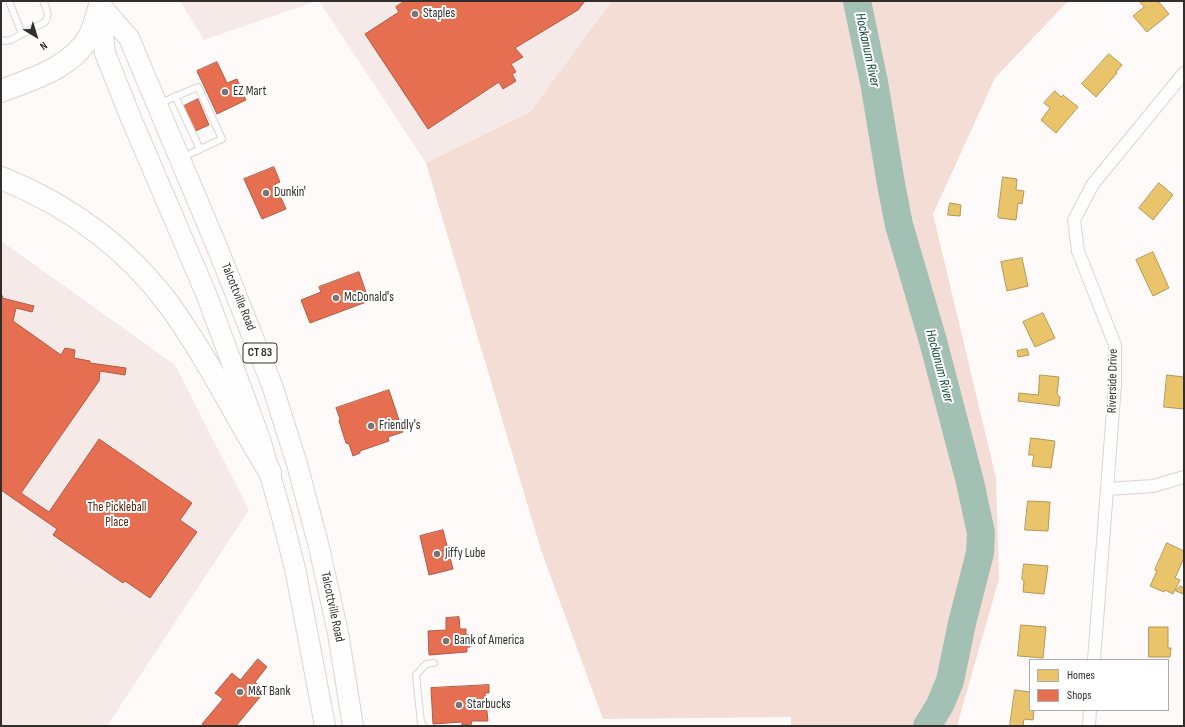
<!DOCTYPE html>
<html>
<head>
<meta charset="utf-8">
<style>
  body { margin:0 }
  #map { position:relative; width:1185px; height:727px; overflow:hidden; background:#fefaf9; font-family:"Sofia Sans Condensed",sans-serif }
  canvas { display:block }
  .frame { position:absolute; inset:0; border:2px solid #312e2c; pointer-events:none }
  .legend { position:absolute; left:1029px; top:659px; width:140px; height:52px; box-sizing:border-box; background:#fff; border:1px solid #adabab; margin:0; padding:5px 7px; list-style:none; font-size:12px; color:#312e2c }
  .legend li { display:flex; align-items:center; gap:8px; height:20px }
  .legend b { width:20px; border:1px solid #adabab }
  .north { position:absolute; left:16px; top:16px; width:40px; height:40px; -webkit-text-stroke:3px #fff; paint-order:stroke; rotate:142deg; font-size:11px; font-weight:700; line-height:16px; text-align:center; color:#312e2c }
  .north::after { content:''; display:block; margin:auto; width:14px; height:18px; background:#312e2c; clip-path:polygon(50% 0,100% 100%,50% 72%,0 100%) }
</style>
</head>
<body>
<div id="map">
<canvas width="1185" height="727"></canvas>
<div class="frame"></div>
<ul class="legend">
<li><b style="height:11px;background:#e9c46a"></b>Homes</li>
<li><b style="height:11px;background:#e76f51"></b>Shops</li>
</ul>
<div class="north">N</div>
</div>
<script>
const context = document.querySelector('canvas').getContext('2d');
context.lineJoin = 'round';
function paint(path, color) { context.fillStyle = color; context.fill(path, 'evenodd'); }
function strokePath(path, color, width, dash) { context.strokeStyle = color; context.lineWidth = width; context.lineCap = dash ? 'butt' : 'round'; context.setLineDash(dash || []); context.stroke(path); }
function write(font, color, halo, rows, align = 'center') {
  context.font = font + ' "Sofia Sans Condensed",sans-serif'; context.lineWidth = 4; context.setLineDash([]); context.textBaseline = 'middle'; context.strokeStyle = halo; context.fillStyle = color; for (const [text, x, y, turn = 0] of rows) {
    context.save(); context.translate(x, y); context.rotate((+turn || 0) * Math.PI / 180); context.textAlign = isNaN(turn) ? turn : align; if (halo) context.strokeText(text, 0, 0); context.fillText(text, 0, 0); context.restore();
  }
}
paint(new Path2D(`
  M 180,1 L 317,1 L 204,40 Z
  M 319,1 L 612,1 L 530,112 L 426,163 Z
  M 1,241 L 175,365 L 249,510 L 107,726 L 1,726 Z`), '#f5eae7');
paint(new Path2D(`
  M 612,1 L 1068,1 L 995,78 L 933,214 L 996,478 L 999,579 L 957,726 L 791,726 L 791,717 L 603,719 L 541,550 L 426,163 L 530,112 Z`), '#f4ddd5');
const homes = new Path2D(`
  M 1139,1 L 1160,1 L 1159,2 L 1169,14 L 1147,32 L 1133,16 L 1144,7 Z
  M 1109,54 L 1122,65 L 1116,72 L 1117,73 L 1096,97 L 1082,84 Z
  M 1055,91 L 1061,97 L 1063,95 L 1078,107 L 1056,133 L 1041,120 L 1050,108 L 1044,103 Z
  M 1003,177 L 1017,179 L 1016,190 L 1024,191 L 1022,204 L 1018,203 L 1016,220 L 999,218 L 998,217 Z
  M 1159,183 L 1173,195 L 1153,220 L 1139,208 Z
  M 950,203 L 961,205 L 960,216 L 948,215 Z
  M 1153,252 L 1169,288 L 1153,296 L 1136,260 Z
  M 1022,258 L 1028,286 L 1007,291 L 1001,262 Z
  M 1043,313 L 1055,338 L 1035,347 L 1023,322 Z
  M 1027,349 L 1029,355 L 1018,357 L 1017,351 Z
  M 1040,375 L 1059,377 L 1057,394 L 1060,397 L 1059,406 L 1018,401 L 1019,393 L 1038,395 Z
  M 1167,375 L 1184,377 L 1184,409 L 1164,407 Z
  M 1031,438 L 1055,441 L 1051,468 L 1032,466 L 1034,455 L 1029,455 Z
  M 1028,501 L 1050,502 L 1048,531 L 1025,530 Z
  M 1167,543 L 1184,551 L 1184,558 L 1175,578 L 1180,580 L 1173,594 L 1165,590 L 1164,592 L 1150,586 L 1157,571 L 1155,570 Z
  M 1024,564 L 1048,566 L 1044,594 L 1023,592 L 1024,581 L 1022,579 Z
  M 1180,586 L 1184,588 L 1183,594 L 1176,591 Z
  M 1021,625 L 1046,627 L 1043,658 L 1018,656 Z
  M 1149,627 L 1168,627 L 1168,648 L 1171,648 L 1170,657 L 1149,657 Z
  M 1015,690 L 1030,692 L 1030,710 L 1034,710 L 1033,720 L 1024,719 L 1023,726 L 1010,726 Z`);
paint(homes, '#e9c46a');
strokePath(homes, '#b29757', 1);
const shops = new Path2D(`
  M 405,1 L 585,1 L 578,10 L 515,48 L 523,57 L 511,64 L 516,72 L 512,74 L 516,81 L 503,89 L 499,82 L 428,129 L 365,34 L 399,12 L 396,7 Z
  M 217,62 L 227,83 L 237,79 L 246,100 L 217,114 L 197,71 Z
  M 198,99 L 209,125 L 193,132 L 182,107 Z
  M 274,167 L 280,182 L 275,184 L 286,209 L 262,219 L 244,179 Z
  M 359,272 L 369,301 L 310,323 L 301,300 L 321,292 L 319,287 Z
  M 1,296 L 3,296 L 2,298 L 34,306 L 32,312 L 16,308 L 13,321 L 61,355 L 65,348 L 75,350 L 74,358 L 90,361 L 90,363 L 126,368 L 125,375 L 100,371 L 99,381 L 21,493 L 49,512 L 99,439 L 192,503 L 180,520 L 197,532 L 150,598 L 125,581 L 123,583 L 53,535 L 57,529 L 1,490 Z
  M 389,390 L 403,432 L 388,437 L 389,441 L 360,451 L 360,453 L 353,456 L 349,444 L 346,443 L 339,421 L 340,419 L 336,408 Z
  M 443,530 L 453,569 L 429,575 L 420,536 Z
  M 459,617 L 460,629 L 466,629 L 466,635 L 469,635 L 470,647 L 467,647 L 467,652 L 429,655 L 428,631 L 446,630 L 446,618 Z
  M 258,659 L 267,667 L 255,682 L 265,691 L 236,726 L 204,726 L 202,724 L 223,699 L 215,693 L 232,673 L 240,680 Z
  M 489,685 L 489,693 L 485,693 L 488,721 L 471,721 L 472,724 L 462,725 L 462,722 L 433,724 L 431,688 Z`);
paint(shops, '#e76f51');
strokePath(shops, '#b05c46', 1);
strokePath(new Path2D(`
  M 857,1 L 874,82 L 891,184 L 899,225 L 933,341 L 970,482 L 981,533 L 980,553 L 962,623 L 950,681 L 940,705 L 927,726`), '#a3c0b4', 28);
const service = new Path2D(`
  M 9,1 L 22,34
  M 1,40 L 5,41 L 11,40 L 45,22 C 50,15 47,9 43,1
  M 175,96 L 200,149
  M 158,104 L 198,87 L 222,139 L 181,158
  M 424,726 L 421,723 L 416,675 L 426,664 L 434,663`);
const minor = new Path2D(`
  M 1107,489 L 1153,486 L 1184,477
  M 1094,660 L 1115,384 L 1115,345 L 1078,251 L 1074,220 L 1093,184 L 1184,73
  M 1089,726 L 1090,710`);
const primary = new Path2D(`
  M 100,5 L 129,38 L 217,247 L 272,385 L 297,464 L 319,547 L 338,633 L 353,726
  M 100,7 L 105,53 L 130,116 L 207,296 L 260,439 L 282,517 L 296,573 L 325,726`);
const motorway = new Path2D(`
  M 1,91 C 32,79 71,68 89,37 C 94,28 97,16 100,5
  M 1,178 C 68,205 127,248 170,306 C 208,359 236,417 270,472`);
strokePath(service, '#d8d5d4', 8);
strokePath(minor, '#d8d5d4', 14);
strokePath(primary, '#d8d5d4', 22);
strokePath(motorway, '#d8d5d4', 24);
strokePath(service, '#fffefe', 6);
strokePath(minor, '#fffefe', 12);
strokePath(primary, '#fffefe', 20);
strokePath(motorway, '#fffefe', 22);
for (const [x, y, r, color] of [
  [415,14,4,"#797574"],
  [225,92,4,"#797574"],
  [266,193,4,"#797574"],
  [336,298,4,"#797574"],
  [371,426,4,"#797574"],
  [437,554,4,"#797574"],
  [446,641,4,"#797574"],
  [240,692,4,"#797574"],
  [459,705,4,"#797574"]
]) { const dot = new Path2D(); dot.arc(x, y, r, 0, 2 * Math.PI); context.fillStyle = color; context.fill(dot); strokePath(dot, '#fff', 1.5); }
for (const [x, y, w] of [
  [260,353,34]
]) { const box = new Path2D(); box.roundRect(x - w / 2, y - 10, w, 20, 3); context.fillStyle = '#fff'; context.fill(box); strokePath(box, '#312e2c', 1); }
write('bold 12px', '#312e2c', null, [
  ["CT 83",260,353]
]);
write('13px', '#312e2c', '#fff', [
  ["Staples",423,14],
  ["EZ Mart",233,92],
  ["Dunkin'",274,193],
  ["McDonald's",344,298],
  ["Friendly's",379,426],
  ["Jiffy Lube",445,554],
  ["Bank of America",454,641],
  ["M&T Bank",248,692],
  ["Starbucks",467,705]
], 'left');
write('13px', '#312e2c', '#fff', [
  ["Talcottville Road",238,297,68],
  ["Riverside Drive",1113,381,-89],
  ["Talcottville Road",332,607,78]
]);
write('13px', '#582413', '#fff', [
  ["The Pickleball",117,508],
  ["Place",117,523]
]);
write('italic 14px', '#144d3b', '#fff', [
  ["Hockanum River",867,50,78],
  ["Hockanum River",939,366,75]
]);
</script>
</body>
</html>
